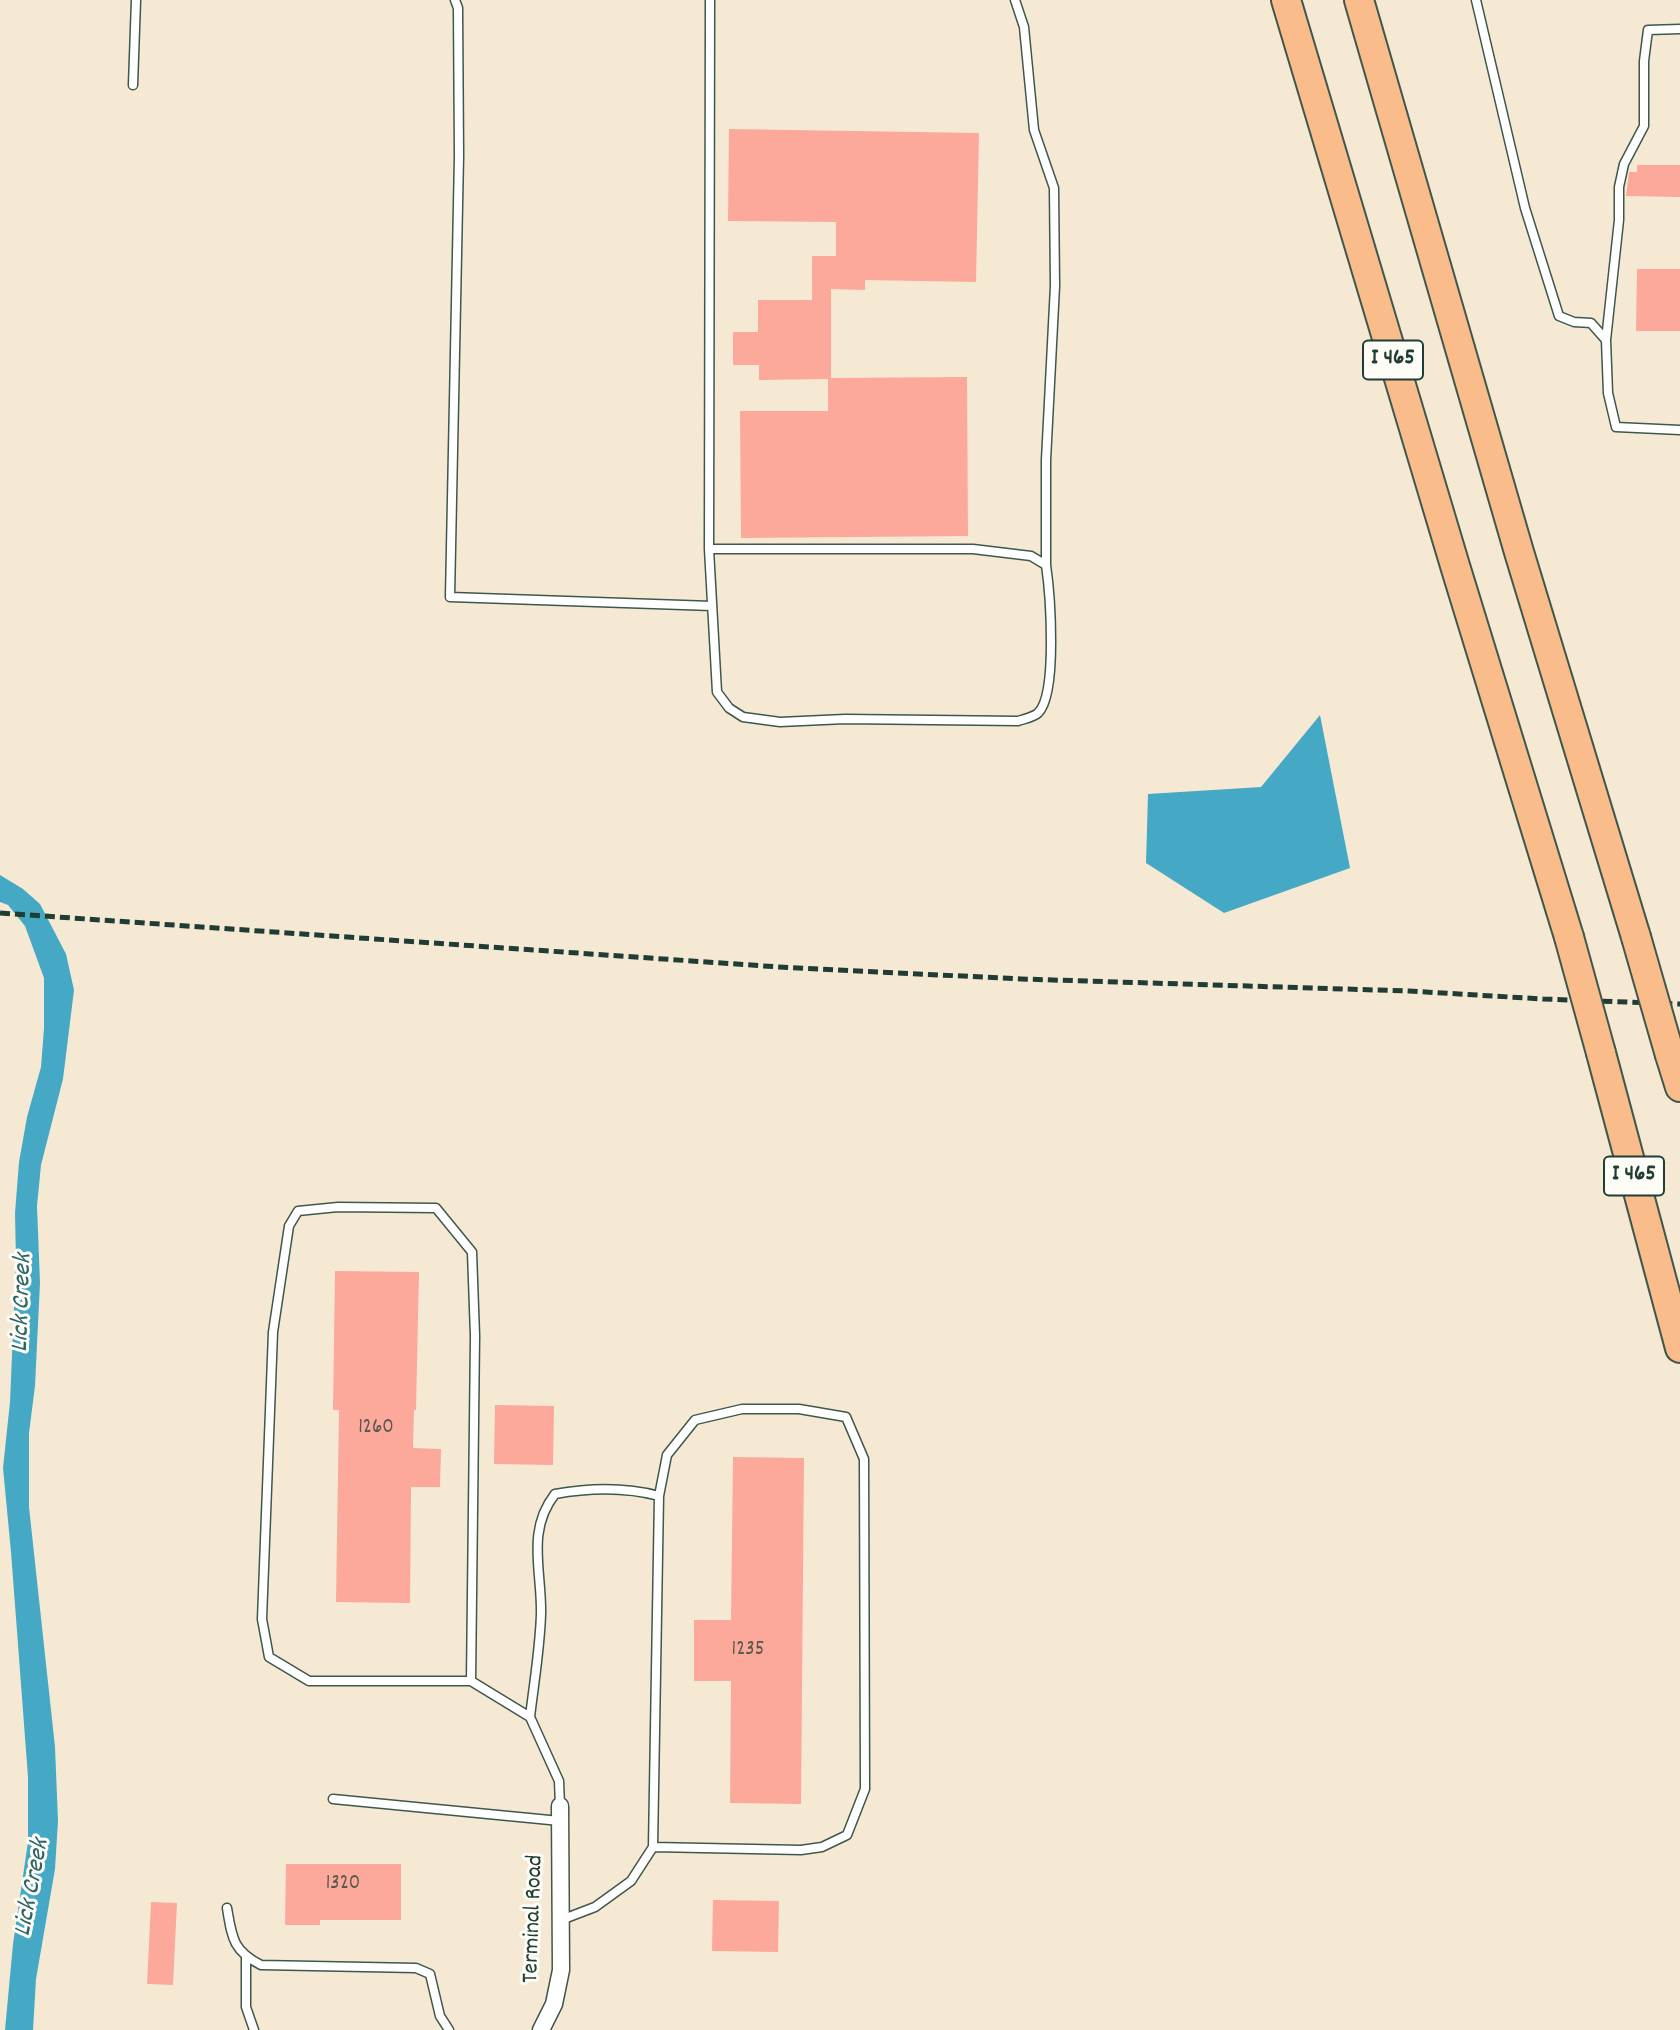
<!DOCTYPE html>
<html>
<head>
<meta charset="utf-8">
<style>
  body { margin:0 }
  canvas { display:block; background:#f5e9d3 }
</style>
</head>
<body>
<canvas width="1680" height="2030"></canvas>
<script>
const context = document.querySelector('canvas').getContext('2d');
context.lineJoin = 'round';
function paint(path, color) { context.fillStyle = color; context.fill(path, 'evenodd'); }
function strokePath(path, color, width, dash) { context.strokeStyle = color; context.lineWidth = width; context.lineCap = dash ? 'butt' : 'round'; context.setLineDash(dash || []); context.stroke(path); }
function write(font, color, halo, rows, align = 'center') {
  context.font = font + ' Dekko,sans-serif'; context.lineWidth = 6; context.setLineDash([]); context.textBaseline = 'middle'; context.strokeStyle = halo; context.fillStyle = color; for (const [text, x, y, turn = 0] of rows) {
    context.save(); context.translate(x, y); context.rotate((+turn || 0) * Math.PI / 180); context.textAlign = isNaN(turn) ? turn : align; if (halo) context.strokeText(text, 0, 0); context.fillText(text, 0, 0); context.restore();
  }
}
paint(new Path2D(`
  M 1320,715 L 1350,868 L 1224,913 L 1146,863 L 1148,794 L 1261,787 Z
  M 0,875 L 23,889 L 40,904 L 66,954 L 74,990 L 63,1079 L 41,1165 L 37,1206 L 40,1283 L 35,1386 L 29,1433 L 29,1507 L 55,1747 L 58,1821 L 55,1869 L 36,1979 L 33,2030 L 5,2030 L 13,1944 L 28,1842 L 28,1777 L 11,1552 L 3,1468 L 10,1402 L 16,1261 L 15,1213 L 19,1162 L 27,1117 L 41,1067 L 44,1028 L 44,978 L 25,926 L 8,905 L 0,902 Z`), '#45a9c5');
paint(new Path2D(`
  M 729,129 L 979,133 L 976,282 L 865,280 L 865,290 L 831,289 L 831,378 L 967,377 L 968,536 L 741,538 L 740,411 L 828,411 L 828,379 L 759,380 L 759,365 L 733,365 L 733,332 L 758,332 L 758,300 L 812,300 L 812,256 L 836,256 L 836,222 L 728,221 Z
  M 1637,165 L 1680,165 L 1680,197 L 1626,196 L 1629,172 L 1637,172 Z
  M 1637,269 L 1680,269 L 1680,331 L 1636,331 Z
  M 335,1271 L 419,1272 L 416,1410 L 414,1410 L 413,1448 L 441,1449 L 440,1487 L 411,1487 L 410,1603 L 336,1602 L 339,1410 L 333,1410 Z
  M 495,1405 L 554,1406 L 553,1465 L 494,1464 Z
  M 733,1457 L 804,1458 L 801,1804 L 730,1803 L 731,1681 L 694,1681 L 694,1620 L 731,1620 Z
  M 286,1864 L 401,1864 L 401,1920 L 320,1920 L 320,1925 L 285,1925 Z
  M 713,1900 L 779,1901 L 778,1952 L 712,1951 Z
  M 151,1902 L 177,1903 L 173,1985 L 147,1984 Z`), '#fca99c');
const service = new Path2D(`
  M 455,0 L 458,8 L 459,156 L 450,597 L 712,606
  M 1015,0 L 1024,27 L 1034,130 L 1054,188 L 1055,286 L 1046,460 L 1046,565
  M 1476,0 L 1525,208 L 1559,316 L 1574,322 L 1591,323 L 1606,340 L 1608,393 L 1616,427 L 1680,430
  M 133,85 L 136,0
  M 1606,340 L 1619,220 L 1619,187 L 1624,164 L 1644,126 L 1644,61 L 1648,30 L 1680,29
  M 709,549 L 973,549 L 1031,556 L 1046,565 C 1050,592 1058,694 1038,713 C 1034,717 1024,719 1018,721 L 845,719 L 780,722 L 743,717 L 729,708 L 717,692 L 709,549 L 710,0
  M 471,1681 L 309,1681 L 269,1657 L 262,1619 L 273,1332 L 289,1226 L 298,1211 L 338,1207 L 436,1208 L 472,1252 L 475,1336 L 471,1681 L 530,1717 L 559,1781 L 560,1806
  M 530,1717 C 534,1683 540,1648 541,1614 C 542,1571 526,1531 555,1494 C 589,1488 625,1487 659,1496 L 653,1847 L 631,1881 L 595,1907 L 561,1920
  M 333,1799 L 560,1821
  M 653,1847 L 801,1850 L 822,1847 L 847,1835 L 865,1789 L 864,1459 L 846,1417 L 799,1409 L 742,1409 L 695,1420 L 667,1455 L 659,1496
  M 227,1908 C 232,1938 233,1951 261,1965 L 416,1968 L 430,1974 L 440,2016 L 449,2030
  M 246,1957 L 246,2007 L 254,2030`);
const minor = new Path2D(`
  M 541,2030 L 554,2004 L 561,1970 L 560,1806`);
const motorway = new Path2D(`
  M 1286,0 L 1456,569 L 1569,937
  M 1359,0 L 1519,552 L 1636,937
  M 1601,1053 L 1680,1348
  M 1670,1055 L 1680,1087`);
strokePath(service, '#3f574c', 11);
strokePath(minor, '#3f574c', 19);
strokePath(motorway, '#3f574c', 32);
strokePath(service, '#fff', 8);
strokePath(minor, '#fff', 16);
strokePath(motorway, '#f9bc8a', 28);
strokePath(new Path2D(`
  M 0,913 L 779,967 L 1021,979 L 1409,991 L 1543,999 L 1680,1004`), '#1f3d34', 5, [10, 5]);
const motorwayBridge = new Path2D(`
  M 1569,937 L 1601,1053
  M 1636,937 L 1670,1055`);
strokePath(motorwayBridge, '#3f574c', 32, []);
strokePath(motorwayBridge, '#f9bc8a', 28);
write('21px', '#56584e', null, [
  ["1260",376,1429],
  ["1235",748,1651],
  ["1320",343,1885]
]);
for (const [x, y, w] of [
  [1393,360,60],
  [1634,1176,60]
]) { const box = new Path2D(); box.roundRect(x - w / 2, y - 19.5, w, 39, 5); context.fillStyle = '#fdfcf7'; context.fill(box); strokePath(box, '#1f3d34', 2); }
write('bold 23px', '#1f3d34', null, [
  ["I 465",1393,360],
  ["I 465",1634,1176]
]);
write('24px', '#1f3d34', '#fdfcf7', [
  ["Terminal Road",535,1919,-88]
]);
write('italic 26px', '#2c6367', '#fdfcf7', [
  ["Lick Creek",24,1303,-88],
  ["Lick Creek",34,1888,-79]
]);
</script>
</body>
</html>
